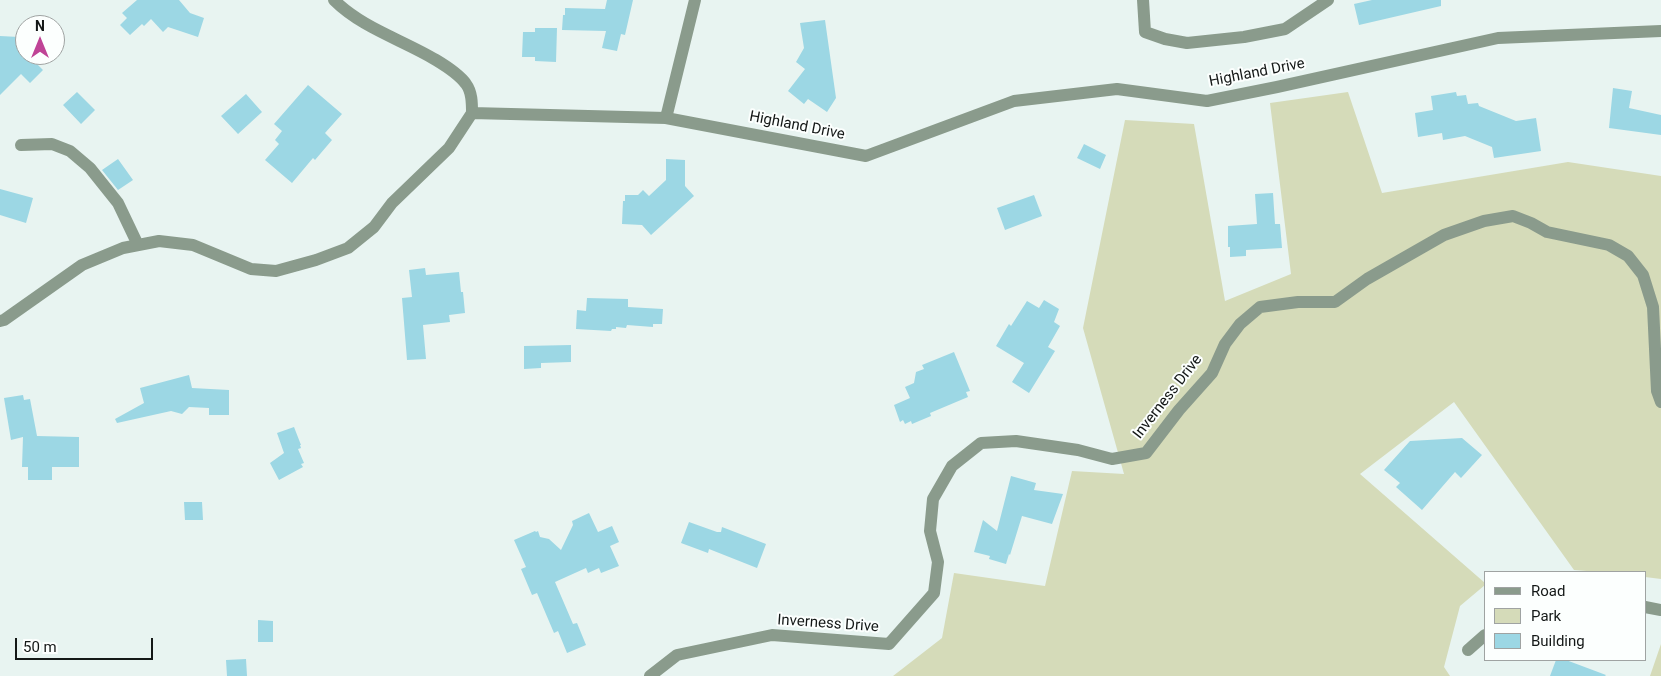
<!DOCTYPE html>
<html>
<head>
<meta charset="utf-8">
<style>
  body { margin:0 }
  #map { position:relative; width:1661px; height:676px; overflow:hidden; background:#e8f4f1; font-family:Roboto,sans-serif }
  canvas { display:block }
  .legend { position:absolute; left:1484px; top:571px; width:162px; height:90px; box-sizing:border-box; background:#fcfffe; border:1px solid #9fa3a2; margin:0; padding:6px 9px; list-style:none; font-size:15px; color:#141817 }
  .legend li { display:flex; align-items:center; gap:10px; height:25px }
  .legend b { width:25px; border:1px solid #9fa3a2 }
  .north { position:absolute; left:15px; top:15px; width:50px; height:50px; box-sizing:border-box; background:#fcfffe; border:1px solid #9fa3a2; border-radius:50%; rotate:0deg; font-size:14px; font-weight:700; line-height:20px; text-align:center; color:#141817 }
  .north::after { content:''; display:block; margin:auto; width:18px; height:22px; background:#bf4496; clip-path:polygon(50% 0,100% 100%,50% 72%,0 100%) }
  .scale { position:absolute; left:15px; top:638px; width:138px; height:22px; box-sizing:border-box; border:2px solid #141817; border-top:0; padding-left:6px; font-size:15px; line-height:18px; white-space:nowrap; color:#141817; -webkit-text-stroke:4px #fcfffe; paint-order:stroke }
</style>
</head>
<body>
<div id="map">
<canvas width="1661" height="676"></canvas>
<ul class="legend">
<li><b style="height:6px;background:#8a9b8c"></b>Road</li>
<li><b style="height:14px;background:#d5dbb9"></b>Park</li>
<li><b style="height:14px;background:#9cd7e4"></b>Building</li>
</ul>
<div class="north">N</div>
<div class="scale">50 m</div>
</div>
<script>
const context = document.querySelector('canvas').getContext('2d');
context.lineJoin = 'round';
function paint(path, color) { context.fillStyle = color; context.fill(path, 'evenodd'); }
function strokePath(path, color, width, dash) { context.strokeStyle = color; context.lineWidth = width; context.lineCap = dash ? 'butt' : 'round'; context.setLineDash(dash || []); context.stroke(path); }
function write(font, color, halo, rows, align = 'center') {
  context.font = font + ' Roboto,sans-serif'; context.lineWidth = 4; context.setLineDash([]); context.textBaseline = 'middle'; context.strokeStyle = halo; context.fillStyle = color; for (const [text, x, y, turn = 0] of rows) {
    context.save(); context.translate(x, y); context.rotate((+turn || 0) * Math.PI / 180); context.textAlign = isNaN(turn) ? turn : align; if (halo) context.strokeText(text, 0, 0); context.fillText(text, 0, 0); context.restore();
  }
}
paint(new Path2D(`
  M 1348,92 L 1382,193 L 1568,162 L 1661,176 L 1661,579 L 1645,577 L 1645,572 L 1599,572 L 1574,570 L 1454,402 L 1360,474 L 1485,583 L 1485,585 L 1460,606 L 1444,667 L 1450,676 L 893,676 L 942,638 L 954,573 L 1045,586 L 1072,471 L 1124,474 L 1083,328 L 1125,120 L 1194,124 L 1225,301 L 1291,274 L 1270,103 Z
  M 1661,644 L 1661,676 L 1650,676 Z`), '#d5dbb9');
paint(new Path2D(`
  M 137,0 L 179,0 L 190,13 L 204,18 L 198,37 L 168,27 L 163,32 L 151,19 L 144,26 L 142,24 L 130,35 L 120,25 L 127,18 L 122,13 Z
  M 607,0 L 633,0 L 625,35 L 621,34 L 617,51 L 602,48 L 606,31 L 562,30 L 563,15 L 565,15 L 565,8 L 605,9 Z
  M 1372,0 L 1441,0 L 1441,6 L 1359,25 L 1354,4 Z
  M 825,20 L 836,98 L 827,112 L 808,99 L 804,104 L 788,91 L 805,69 L 796,62 L 804,48 L 800,23 Z
  M 535,28 L 557,28 L 556,62 L 535,61 L 535,57 L 522,57 L 523,32 L 535,32 Z
  M 0,36 L 19,37 L 19,46 L 25,52 L 25,55 L 28,55 L 43,70 L 30,83 L 21,74 L 0,95 Z
  M 308,85 L 342,114 L 325,133 L 332,140 L 315,160 L 313,158 L 292,183 L 265,160 L 279,144 L 275,140 L 282,131 L 274,124 Z
  M 1613,88 L 1632,91 L 1629,108 L 1661,115 L 1661,135 L 1609,128 Z
  M 77,92 L 95,110 L 81,124 L 63,105 Z
  M 1456,92 L 1457,96 L 1466,95 L 1468,104 L 1478,103 L 1479,106 L 1516,121 L 1536,118 L 1541,151 L 1494,158 L 1492,147 L 1465,136 L 1443,140 L 1442,133 L 1418,137 L 1415,113 L 1433,110 L 1431,96 Z
  M 246,94 L 262,112 L 238,134 L 221,116 Z
  M 1084,144 L 1106,155 L 1100,169 L 1077,158 Z
  M 118,159 L 133,180 L 118,190 L 102,170 Z
  M 666,159 L 685,160 L 685,186 L 694,196 L 651,235 L 642,225 L 622,224 L 623,201 L 625,201 L 625,195 L 638,195 L 643,190 L 649,196 L 666,180 Z
  M 0,189 L 33,198 L 26,223 L 0,215 Z
  M 1273,193 L 1275,224 L 1280,224 L 1282,248 L 1246,250 L 1246,256 L 1230,257 L 1230,247 L 1228,247 L 1228,226 L 1257,224 L 1255,194 Z
  M 1034,195 L 1042,216 L 1005,230 L 997,208 Z
  M 425,268 L 426,275 L 459,272 L 461,292 L 463,292 L 465,313 L 449,315 L 450,322 L 423,325 L 426,359 L 407,360 L 402,298 L 412,297 L 409,270 Z
  M 587,298 L 628,299 L 628,307 L 663,309 L 662,324 L 653,324 L 653,327 L 627,325 L 626,328 L 616,327 L 616,329 L 612,329 L 611,331 L 576,329 L 577,310 L 586,311 Z
  M 1044,300 L 1059,309 L 1054,322 L 1060,326 L 1048,347 L 1055,351 L 1029,393 L 1012,382 L 1024,363 L 996,346 L 1009,324 L 1011,326 L 1027,301 L 1039,308 Z
  M 571,345 L 571,362 L 541,363 L 541,368 L 524,369 L 524,346 Z
  M 954,352 L 970,391 L 966,392 L 968,397 L 930,413 L 931,416 L 912,424 L 911,421 L 905,424 L 903,420 L 900,422 L 894,405 L 910,398 L 905,387 L 914,383 L 916,372 L 924,369 L 922,365 Z
  M 189,375 L 192,388 L 229,390 L 229,415 L 209,415 L 209,408 L 189,407 L 182,414 L 171,411 L 117,423 L 115,419 L 144,403 L 140,388 Z
  M 23,395 L 24,400 L 30,399 L 37,436 L 79,437 L 79,467 L 52,467 L 52,480 L 28,480 L 28,467 L 22,467 L 23,437 L 11,440 L 4,398 Z
  M 294,427 L 301,445 L 300,445 L 301,448 L 298,449 L 304,463 L 301,464 L 303,467 L 279,480 L 270,463 L 284,453 L 277,433 Z
  M 1462,438 L 1482,455 L 1461,478 L 1455,472 L 1422,510 L 1396,487 L 1400,483 L 1384,470 L 1410,441 Z
  M 1011,476 L 1036,483 L 1034,490 L 1063,494 L 1052,524 L 1022,516 L 1010,555 L 1009,554 L 1006,564 L 989,559 L 990,556 L 974,552 L 983,520 L 997,531 Z
  M 184,502 L 202,502 L 203,520 L 185,520 Z
  M 589,513 L 598,532 L 612,526 L 619,542 L 610,546 L 619,566 L 601,573 L 599,568 L 588,573 L 586,568 L 555,582 L 573,624 L 577,623 L 586,645 L 567,653 L 558,631 L 554,633 L 537,593 L 532,595 L 521,569 L 526,567 L 514,540 L 535,531 L 536,532 L 538,531 L 540,537 L 549,539 L 561,550 L 573,525 L 572,521 Z
  M 689,522 L 717,532 L 721,532 L 722,527 L 766,544 L 757,568 L 709,549 L 708,553 L 681,543 Z
  M 258,620 L 273,621 L 273,642 L 258,642 Z
  M 246,659 L 247,676 L 227,676 L 226,660 Z
  M 1556,660 L 1566,660 L 1606,675 L 1605,676 L 1550,676 Z`), '#9cd7e4');
strokePath(new Path2D(`
  M 334,0 C 362,28 403,40 436,60 C 446,66 459,74 466,84 C 472,92 472,103 472,113
  M 1143,0 L 1145,32 L 1165,39 L 1187,43 L 1244,37 L 1285,29 L 1328,0
  M 666,118 L 695,0
  M 21,145 L 52,144 L 70,151 L 90,168 L 118,203 L 138,245
  M 0,321 L 4,320 L 82,265 L 123,248 L 159,241 L 193,245 L 251,269 L 276,271 L 316,260 L 348,248 L 374,227 L 392,203 L 449,148 L 472,113 L 666,118 L 866,156 L 1014,101 L 1117,89 L 1207,101 L 1277,87 L 1498,38 L 1661,31
  M 1645,607 L 1661,610
  M 1468,650 L 1485,635
  M 650,676 L 677,655 L 772,635 L 889,644 L 934,593 L 938,562 L 930,531 L 933,499 L 952,466 L 981,443 L 1016,441 L 1078,450 L 1112,459 L 1146,453 L 1179,410 L 1212,373 L 1225,344 L 1240,324 L 1260,307 L 1298,302 L 1335,302 L 1367,279 L 1444,235 L 1484,221 L 1513,216 L 1531,223 L 1547,232 L 1609,245 L 1628,256 L 1643,275 L 1653,307 L 1657,391 L 1661,402`), '#8a9b8c', 12);
write('15px', '#141817', '#fcfffe', [
  ["Highland Drive",1257,73,-11],
  ["Highland Drive",797,126,11],
  ["Inverness Drive",1168,397,-52],
  ["Inverness Drive",828,624,4]
]);
</script>
</body>
</html>
